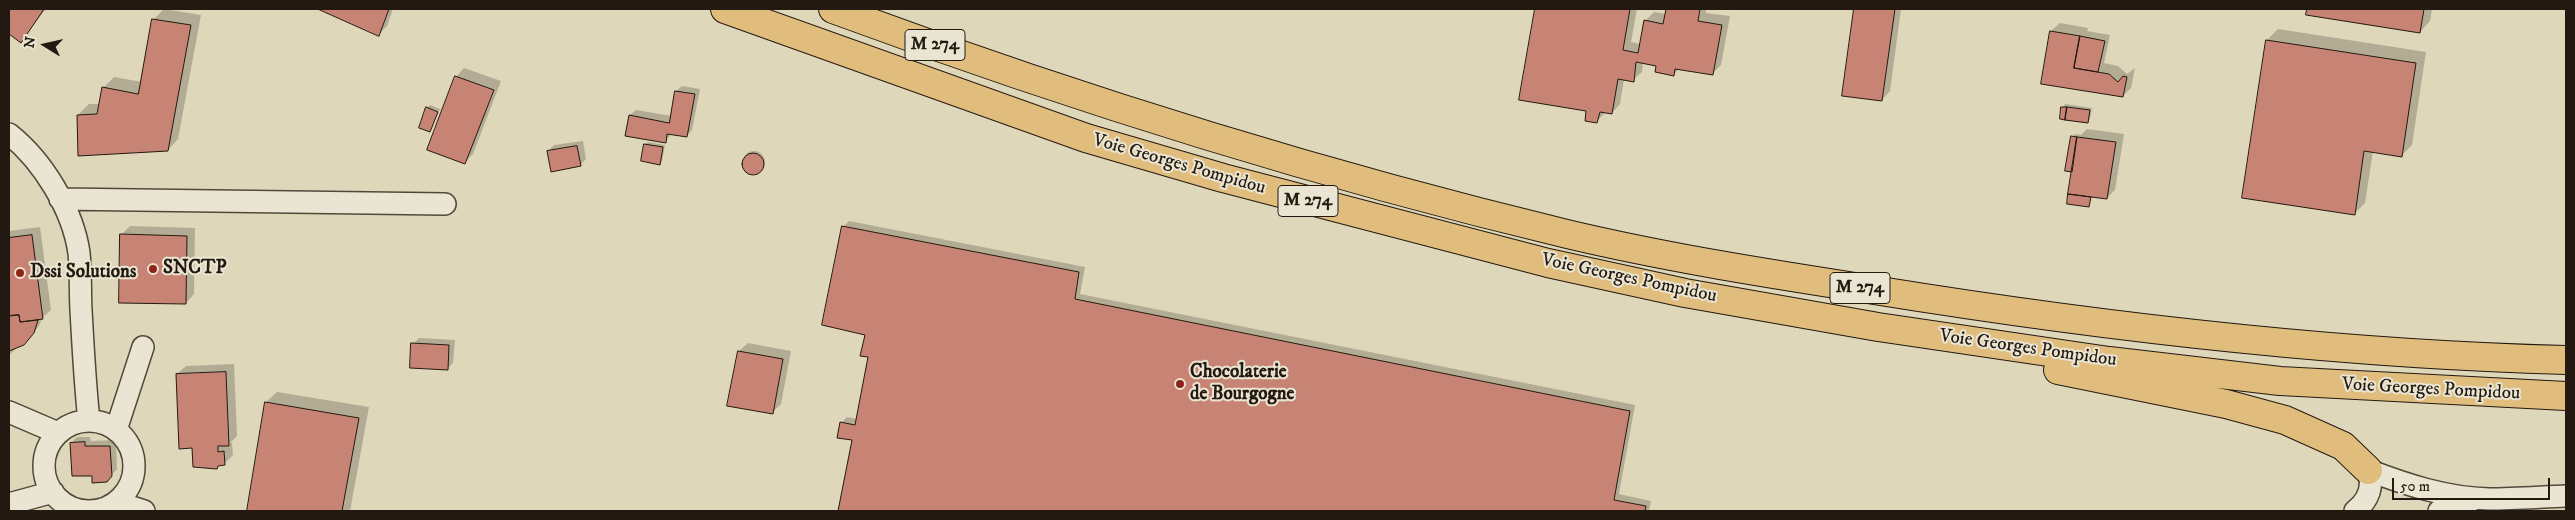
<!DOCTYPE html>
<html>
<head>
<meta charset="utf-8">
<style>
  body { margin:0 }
  #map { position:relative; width:2575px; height:520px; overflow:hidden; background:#dfd7ba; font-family:"IM FELL DW Pica",serif }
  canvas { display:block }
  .frame { position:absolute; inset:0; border:10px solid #231910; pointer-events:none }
  .north { position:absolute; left:20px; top:20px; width:50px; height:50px; -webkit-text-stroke:4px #eae5d2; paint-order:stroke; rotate:280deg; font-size:14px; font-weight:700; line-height:20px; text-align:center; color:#231910 }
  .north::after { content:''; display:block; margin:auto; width:18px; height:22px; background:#231910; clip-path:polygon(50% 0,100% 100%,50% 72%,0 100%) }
  .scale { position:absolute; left:2392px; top:478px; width:158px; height:22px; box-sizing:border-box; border:2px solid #231910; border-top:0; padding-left:6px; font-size:15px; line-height:18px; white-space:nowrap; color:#231910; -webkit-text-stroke:4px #eae5d2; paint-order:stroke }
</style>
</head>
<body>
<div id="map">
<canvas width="2575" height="520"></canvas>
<div class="frame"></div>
<div class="north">N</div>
<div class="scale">50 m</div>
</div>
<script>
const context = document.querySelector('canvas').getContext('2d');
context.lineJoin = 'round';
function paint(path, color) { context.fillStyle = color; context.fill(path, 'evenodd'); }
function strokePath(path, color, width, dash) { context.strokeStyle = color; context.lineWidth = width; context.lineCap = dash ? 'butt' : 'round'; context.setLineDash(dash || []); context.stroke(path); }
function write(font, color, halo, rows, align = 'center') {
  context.font = font + ' "IM FELL DW Pica",serif'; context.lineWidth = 4; context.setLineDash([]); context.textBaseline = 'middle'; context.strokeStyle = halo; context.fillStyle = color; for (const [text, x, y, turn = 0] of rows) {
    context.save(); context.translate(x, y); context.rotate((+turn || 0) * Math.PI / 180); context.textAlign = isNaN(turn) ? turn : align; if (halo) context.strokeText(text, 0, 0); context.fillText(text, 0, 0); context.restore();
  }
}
paint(new Path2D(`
  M 9,9 L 46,9 L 21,41 L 9,33 Z
  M 164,9 L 201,15 L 178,139 L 168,150 L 78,115 L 89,104 L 100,104 L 103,88 L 114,77 L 142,82 L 153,20 Z
  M 321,9 L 393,9 L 387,26 L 379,34 Z
  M 1536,9 L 1637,9 L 1631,42 L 1641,44 L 1645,21 L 1654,12 L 1666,14 L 1667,9 L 1706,9 L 1706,13 L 1730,16 L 1721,65 L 1713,73 L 1680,68 L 1674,74 L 1657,65 L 1643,62 L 1642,72 L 1633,80 L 1624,79 L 1620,104 L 1612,113 L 1606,112 L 1597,121 L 1587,110 L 1521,99 Z
  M 1856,9 L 1901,9 L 1890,91 L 1882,100 L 1843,94 Z
  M 2308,9 L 2432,9 L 2430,21 L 2420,32 L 2308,14 Z
  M 2060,23 L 2088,28 L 2087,31 L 2110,35 L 2104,63 L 2118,66 L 2127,74 L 2135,68 L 2131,88 L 2123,96 L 2042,83 L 2051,31 Z
  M 2278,29 L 2426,52 L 2412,145 L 2401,156 L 2373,151 L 2365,203 L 2354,214 L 2267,40 Z
  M 464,68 L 501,81 L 473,154 L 465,162 L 456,77 Z
  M 682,86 L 700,89 L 692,130 L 687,136 L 672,133 L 665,142 L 630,115 L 636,110 L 672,116 L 676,91 Z
  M 2065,104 L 2092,108 L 2090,119 L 2088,121 L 2063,107 Z
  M 430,105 L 440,109 L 430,131 L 427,108 Z
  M 2087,129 L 2124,134 L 2115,190 L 2107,198 L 2092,196 L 2088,206 L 2070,194 L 2074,168 L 2072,137 L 2075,134 L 2081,135 Z
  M 583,141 L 586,159 L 580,165 L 548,151 L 554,145 Z
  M 648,142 L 665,145 L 662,161 L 659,164 L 645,144 Z
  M743 162a11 11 0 1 1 22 0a11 11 0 1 1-22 0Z
  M 849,221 L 1085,267 L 1080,294 L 1635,405 L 1619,494 L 1651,501 L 1649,511 L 840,511 L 853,439 L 841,423 L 847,417 L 857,419 L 869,357 L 843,227 Z
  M 130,226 L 195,228 L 194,294 L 186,303 L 121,235 Z
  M 40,227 L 51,310 L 42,318 L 39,326 L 30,337 L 9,355 L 9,231 Z
  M 419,338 L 455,340 L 453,363 L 447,369 L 413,344 Z
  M 748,343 L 791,351 L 781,404 L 773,412 L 728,405 L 739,351 Z
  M 234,364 L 237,436 L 230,443 L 232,443 L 233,455 L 224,464 L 193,447 L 177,374 L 186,366 Z
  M 277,392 L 369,407 L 350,511 L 248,511 L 266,402 Z
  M 77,437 L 90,437 L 91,441 L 116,440 L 117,469 L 106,481 L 93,475 L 71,443 Z`), '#0003');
const building = new Path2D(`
  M 9,9 L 44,9 L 21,43 L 9,34 Z
  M 318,9 L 389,9 L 379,36 Z
  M 1535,9 L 1630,9 L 1623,50 L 1638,53 L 1644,20 L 1663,24 L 1666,9 L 1700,9 L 1698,21 L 1722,25 L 1713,75 L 1675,69 L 1674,76 L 1655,72 L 1656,66 L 1636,62 L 1634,82 L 1618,79 L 1612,114 L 1600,112 L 1597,123 L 1585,121 L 1586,111 L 1519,100 Z
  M 1854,9 L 1895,9 L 1882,101 L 1842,96 Z
  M 2307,9 L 2424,9 L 2420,33 L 2306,15 Z
  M 152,19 L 191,25 L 168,151 L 78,156 L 77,115 L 97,114 L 102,87 L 138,94 Z
  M 2050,31 L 2080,36 L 2074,68 L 2109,74 L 2118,82 L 2123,76 L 2127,77 L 2123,97 L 2041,84 Z
  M 2080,36 L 2105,41 L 2098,72 L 2074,68 Z
  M 2266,40 L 2416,63 L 2402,157 L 2364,151 L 2355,215 L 2242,198 Z
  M 455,76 L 494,90 L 465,164 L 427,150 Z
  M 675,91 L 695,94 L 687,137 L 667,134 L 666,143 L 625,136 L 629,115 L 669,123 Z
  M 426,107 L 438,112 L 430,132 L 419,128 Z
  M 2061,107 L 2067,107 L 2065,120 L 2060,119 Z
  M 2067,107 L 2090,110 L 2088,123 L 2065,120 Z
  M 2071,136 L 2077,137 L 2072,172 L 2065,171 Z
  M 2077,137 L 2116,142 L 2107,199 L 2068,194 Z
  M 644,144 L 663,147 L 660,165 L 641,161 Z
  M 577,146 L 581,166 L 551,172 L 547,151 Z
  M742 164a11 11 0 1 1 22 0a11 11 0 1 1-22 0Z
  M 2068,194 L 2091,197 L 2089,207 L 2067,204 Z
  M 842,226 L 1079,272 L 1075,299 L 1630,411 L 1614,500 L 1646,506 L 1645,511 L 838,511 L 852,440 L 837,438 L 840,422 L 855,425 L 868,357 L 860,356 L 865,335 L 822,325 Z
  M 120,234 L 187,236 L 186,304 L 119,303 Z
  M 32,235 L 43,319 L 20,322 L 19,315 L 9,316 L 9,238 Z
  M 19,315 L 20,322 L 38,320 L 34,333 L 24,345 L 9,351 L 9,316 Z
  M 411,343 L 449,345 L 448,370 L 410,368 Z
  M 738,351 L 783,359 L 773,414 L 727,406 Z
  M 226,372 L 229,446 L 218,446 L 218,452 L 224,451 L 225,465 L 218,466 L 217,469 L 193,467 L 192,448 L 179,449 L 176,374 Z
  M 265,402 L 359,418 L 342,511 L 247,511 Z
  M 85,442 L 85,446 L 110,446 L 112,476 L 107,482 L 92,483 L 92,476 L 72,476 L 70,443 Z`);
paint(building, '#c78374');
strokePath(building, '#231910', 1);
const minor = new Path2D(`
  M 9,134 C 43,161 73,210 79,253 C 81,272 80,292 81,310 C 83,347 85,384 89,421
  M 60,199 L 445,204
  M 9,412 L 58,433
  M44 466a45 45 0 1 1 90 0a45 45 0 1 1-90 0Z
  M 116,430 L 143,347
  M 2368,470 C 2407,485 2447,498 2489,499 C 2514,499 2540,497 2566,496
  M 116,502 L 144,511
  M 9,504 L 53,492
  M 2355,511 C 2369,500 2374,486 2368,470
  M 2439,511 L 2471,501`);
const highway = new Path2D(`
  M 725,9 L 1086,138 L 1223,178 L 1548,263 L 1685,293 L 1878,327 L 2109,361 L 2280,381 L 2566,396
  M 833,9 C 1074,98 1318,174 1567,234 C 1668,258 1771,274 1874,290 C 2103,327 2334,354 2566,360
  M 2058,370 L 2226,404 L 2285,420 L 2343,446 L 2368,470`);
strokePath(minor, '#52483a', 24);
strokePath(highway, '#231910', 30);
strokePath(minor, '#eae5d2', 21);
strokePath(highway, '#e0bc7d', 28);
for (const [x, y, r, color] of [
  [153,269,5,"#8f2418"],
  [20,273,5,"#8f2418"],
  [1180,384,5,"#8f2418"]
]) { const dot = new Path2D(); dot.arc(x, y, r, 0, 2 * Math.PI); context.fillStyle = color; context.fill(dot); strokePath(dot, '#eae5d2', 2); }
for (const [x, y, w] of [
  [935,45,60],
  [1308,201,60],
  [1860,288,60]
]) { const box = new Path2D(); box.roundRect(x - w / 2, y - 15.5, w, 31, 4); context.fillStyle = '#eae5d2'; context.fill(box); strokePath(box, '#231910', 1); }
write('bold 18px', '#231910', null, [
  ["M 274",935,45],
  ["M 274",1308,201],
  ["M 274",1860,288]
]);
write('19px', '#231910', '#eae5d2', [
  ["Voie Georges Pompidou",1179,165,16],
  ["Voie Georges Pompidou",1629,279,12],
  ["Voie Georges Pompidou",2028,349,8],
  ["Voie Georges Pompidou",2431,390,3]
]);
write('bold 19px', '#231910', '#eae5d2', [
  ["SNCTP",163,269],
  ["Dssi Solutions",30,273],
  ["Chocolaterie",1190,373],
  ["de Bourgogne",1190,395]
], 'left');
</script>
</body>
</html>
